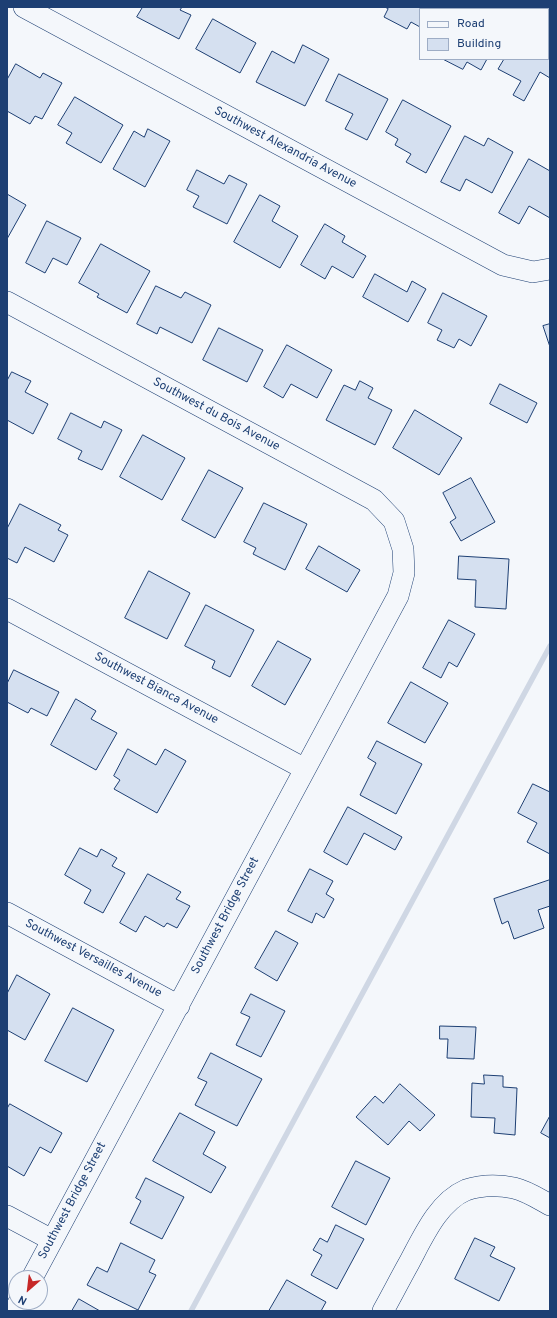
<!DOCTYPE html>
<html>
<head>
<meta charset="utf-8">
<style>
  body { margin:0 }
  #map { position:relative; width:557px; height:1318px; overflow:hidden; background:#f4f7fb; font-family:Overpass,sans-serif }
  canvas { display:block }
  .frame { position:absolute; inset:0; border:8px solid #1d3f73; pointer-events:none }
  .legend { position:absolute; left:419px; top:8px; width:130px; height:52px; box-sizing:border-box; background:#f4f7fb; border:1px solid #9eadc5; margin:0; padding:5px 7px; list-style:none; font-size:12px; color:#1d3f73 }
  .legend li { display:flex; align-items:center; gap:8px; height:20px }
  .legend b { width:20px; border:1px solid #9eadc5 }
  .north { position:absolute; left:8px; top:1270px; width:40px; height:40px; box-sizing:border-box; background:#f4f7fb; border:1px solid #9eadc5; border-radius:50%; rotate:208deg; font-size:11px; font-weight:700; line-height:16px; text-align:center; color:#1d3f73 }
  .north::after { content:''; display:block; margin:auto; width:14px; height:18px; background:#c62828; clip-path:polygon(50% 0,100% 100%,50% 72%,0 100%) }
</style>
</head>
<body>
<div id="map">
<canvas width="557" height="1318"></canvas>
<div class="frame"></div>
<ul class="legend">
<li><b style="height:5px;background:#f4f7fb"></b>Road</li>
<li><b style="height:11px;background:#d5e0f0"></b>Building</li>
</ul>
<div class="north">N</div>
</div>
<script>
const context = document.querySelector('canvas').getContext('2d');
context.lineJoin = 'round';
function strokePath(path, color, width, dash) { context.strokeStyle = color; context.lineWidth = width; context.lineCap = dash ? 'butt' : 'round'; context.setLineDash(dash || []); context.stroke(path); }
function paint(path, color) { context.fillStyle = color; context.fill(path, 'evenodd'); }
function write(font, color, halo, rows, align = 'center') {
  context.font = font + ' Overpass,sans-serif'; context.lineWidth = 3; context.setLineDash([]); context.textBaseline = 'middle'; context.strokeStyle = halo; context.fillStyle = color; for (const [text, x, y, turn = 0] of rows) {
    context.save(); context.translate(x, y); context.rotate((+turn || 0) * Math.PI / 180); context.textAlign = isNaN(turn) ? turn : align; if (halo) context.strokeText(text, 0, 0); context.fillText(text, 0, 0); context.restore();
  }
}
strokePath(new Path2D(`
  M 191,1311 L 550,646`), '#cfd7e4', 5.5);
const building = new Path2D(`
  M 143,7 L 182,7 L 180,10 L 191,15 L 179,39 L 137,17 Z
  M 385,7 L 436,7 L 435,9 L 420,9 L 420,27 L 411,22 L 407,29 L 384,17 L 388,9 Z
  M 213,19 L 256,43 L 240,73 L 196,49 Z
  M 303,45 L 329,59 L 305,106 L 256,82 L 272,51 L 294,63 Z
  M 548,45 L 550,46 L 550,78 L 540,72 L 524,101 L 513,95 L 521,81 L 498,69 L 504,59 L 548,59 Z
  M 443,59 L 487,59 L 481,70 L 467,62 L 463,69 Z
  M 16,64 L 40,78 L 43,73 L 62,83 L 42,119 L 35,116 L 30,124 L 7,111 L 7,80 Z
  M 339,74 L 388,99 L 367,140 L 345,129 L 353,114 L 326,101 Z
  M 75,97 L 123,125 L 101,163 L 66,143 L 72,133 L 58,125 Z
  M 403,100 L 451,126 L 426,173 L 406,162 L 411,154 L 395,145 L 398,139 L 386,132 Z
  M 148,129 L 170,141 L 145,187 L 113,169 L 134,131 L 144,137 Z
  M 465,136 L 484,146 L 488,138 L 513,152 L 492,193 L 466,179 L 460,191 L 441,182 Z
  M 529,159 L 550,171 L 550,218 L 529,206 L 519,224 L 499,213 Z
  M 197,170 L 224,184 L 229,175 L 247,184 L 227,224 L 193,207 L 199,196 L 187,190 Z
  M 7,194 L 26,205 L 7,239 Z
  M 260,195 L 280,206 L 272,221 L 298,236 L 280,268 L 234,242 Z
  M 47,221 L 81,238 L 67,265 L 53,258 L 45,273 L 26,263 Z
  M 325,224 L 345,236 L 342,242 L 366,256 L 353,278 L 332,266 L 325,279 L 301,265 Z
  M 101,244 L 150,271 L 127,313 L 97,297 L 99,294 L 79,283 Z
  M 375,274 L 407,292 L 412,281 L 426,289 L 408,322 L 363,297 Z
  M 156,286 L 181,298 L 185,292 L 211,305 L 192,343 L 160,327 L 157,334 L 137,324 Z
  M 443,293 L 487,316 L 471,346 L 459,339 L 454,348 L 437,340 L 442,330 L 428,323 Z
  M 550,324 L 550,347 L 543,326 Z
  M 219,328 L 263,350 L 247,382 L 203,360 Z
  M 287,345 L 332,370 L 317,398 L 291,384 L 283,398 L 264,387 Z
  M 12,372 L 31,381 L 25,392 L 48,404 L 33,434 L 7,420 L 7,381 Z
  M 360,381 L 373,388 L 368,398 L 392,410 L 375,445 L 326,420 L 344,385 L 355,390 Z
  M 500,384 L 537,403 L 527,423 L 490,404 Z
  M 415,410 L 462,438 L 439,475 L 393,448 Z
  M 71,413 L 101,428 L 104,421 L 122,430 L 102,470 L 78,459 L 82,451 L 58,439 Z
  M 143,435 L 185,458 L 162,500 L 120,477 Z
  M 209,470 L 243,488 L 215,538 L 182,520 Z
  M 471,478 L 495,522 L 461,541 L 450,522 L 456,518 L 443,493 Z
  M 264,503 L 307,524 L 285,570 L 253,554 L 256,548 L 244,542 Z
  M 20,504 L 61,525 L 58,530 L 68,535 L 54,562 L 25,547 L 17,563 L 7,558 L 7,529 Z
  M 319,546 L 360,570 L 347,592 L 306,569 Z
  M 459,556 L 509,559 L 506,609 L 475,607 L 476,580 L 458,579 Z
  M 149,571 L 190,593 L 167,639 L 125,618 Z
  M 206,605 L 254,630 L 230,677 L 212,668 L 215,661 L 185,646 Z
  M 449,620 L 475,634 L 457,667 L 449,662 L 441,678 L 423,668 Z
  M 278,641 L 311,659 L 285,705 L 252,686 Z
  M 14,670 L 59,692 L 47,716 L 31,708 L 28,713 L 7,702 L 7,684 Z
  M 411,682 L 448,703 L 425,743 L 388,723 Z
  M 76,699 L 96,711 L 91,719 L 117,733 L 96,770 L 51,745 Z
  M 377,741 L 422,764 L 396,814 L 360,795 L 376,763 L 368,758 Z
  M 128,749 L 156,765 L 165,749 L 186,761 L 157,813 L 114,789 L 120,780 L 114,776 Z
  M 533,784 L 550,792 L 550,854 L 527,842 L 537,823 L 518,813 Z
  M 348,807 L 402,837 L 395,850 L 364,833 L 347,865 L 324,852 Z
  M 80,848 L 97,857 L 101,849 L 117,858 L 112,866 L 125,873 L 103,913 L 84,903 L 91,890 L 65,875 Z
  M 310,869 L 333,881 L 326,894 L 334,899 L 324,918 L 316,913 L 312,923 L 288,911 Z
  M 148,874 L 181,892 L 176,899 L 190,906 L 177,928 L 167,923 L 164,927 L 145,916 L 136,932 L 120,923 Z
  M 550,880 L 550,906 L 538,910 L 544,928 L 514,939 L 508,921 L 502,924 L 494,899 Z
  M 276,931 L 298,943 L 277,981 L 255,968 Z
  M 17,975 L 50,994 L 25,1040 L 7,1030 L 7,994 Z
  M 251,994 L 285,1011 L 261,1057 L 236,1045 L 250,1017 L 241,1013 Z
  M 73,1008 L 114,1030 L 87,1082 L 45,1061 Z
  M 440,1026 L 476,1027 L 474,1059 L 447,1058 L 448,1039 L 440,1039 Z
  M 211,1053 L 262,1079 L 237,1126 L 195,1105 L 207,1082 L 198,1078 Z
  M 484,1075 L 503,1076 L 503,1087 L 517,1088 L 515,1135 L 494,1133 L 495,1118 L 471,1117 L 472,1083 L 484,1084 Z
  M 400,1084 L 435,1115 L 420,1131 L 409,1121 L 388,1145 L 356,1117 L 375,1096 L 383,1103 Z
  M 10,1104 L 62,1133 L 51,1153 L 40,1147 L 24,1176 L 7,1166 L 7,1109 Z
  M 180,1113 L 215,1132 L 203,1154 L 226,1167 L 211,1193 L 153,1161 Z
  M 550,1116 L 550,1138 L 541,1133 Z
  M 356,1161 L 390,1178 L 366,1225 L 332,1207 Z
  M 146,1178 L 184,1197 L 162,1239 L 130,1223 L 141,1201 L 136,1198 Z
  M 336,1225 L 364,1239 L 337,1289 L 311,1275 L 322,1255 L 313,1250 L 320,1238 L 327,1242 Z
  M 475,1238 L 495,1247 L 490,1256 L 515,1268 L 499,1301 L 455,1279 Z
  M 121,1243 L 155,1260 L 149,1272 L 156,1275 L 138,1310 L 87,1285 L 97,1267 L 107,1272 Z
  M 287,1280 L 326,1302 L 321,1311 L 269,1311 Z
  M 79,1299 L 100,1311 L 72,1311 Z`);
paint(building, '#d5e0f0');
strokePath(building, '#1d3f73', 1);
const minor = new Path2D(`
  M 24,7 L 503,265 L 533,272 L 550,269
  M 7,302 L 374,500 L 394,521 L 403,549 L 404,573 L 398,596 L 32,1278
  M 7,609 L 305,769
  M 7,913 L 179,1006
  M 7,1216 L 52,1240
  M 14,1311 L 19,1302
  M 383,1311 C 392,1295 400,1279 409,1263 C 423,1237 438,1202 466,1190 C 481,1185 499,1185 514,1188 C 527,1191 539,1199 550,1205`);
strokePath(minor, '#1d3f73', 22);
strokePath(minor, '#f4f7fb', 21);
write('12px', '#1d3f73', '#f4f7fb', [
  ["Southwest Alexandria Avenue",285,148,28],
  ["Southwest du Bois Avenue",216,415,28],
  ["Southwest Bianca Avenue",156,689,28],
  ["Southwest Bridge Street",226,916,-62],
  ["Southwest Versailles Avenue",93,959,28],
  ["Southwest Bridge Street",73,1201,-62]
]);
</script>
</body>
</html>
